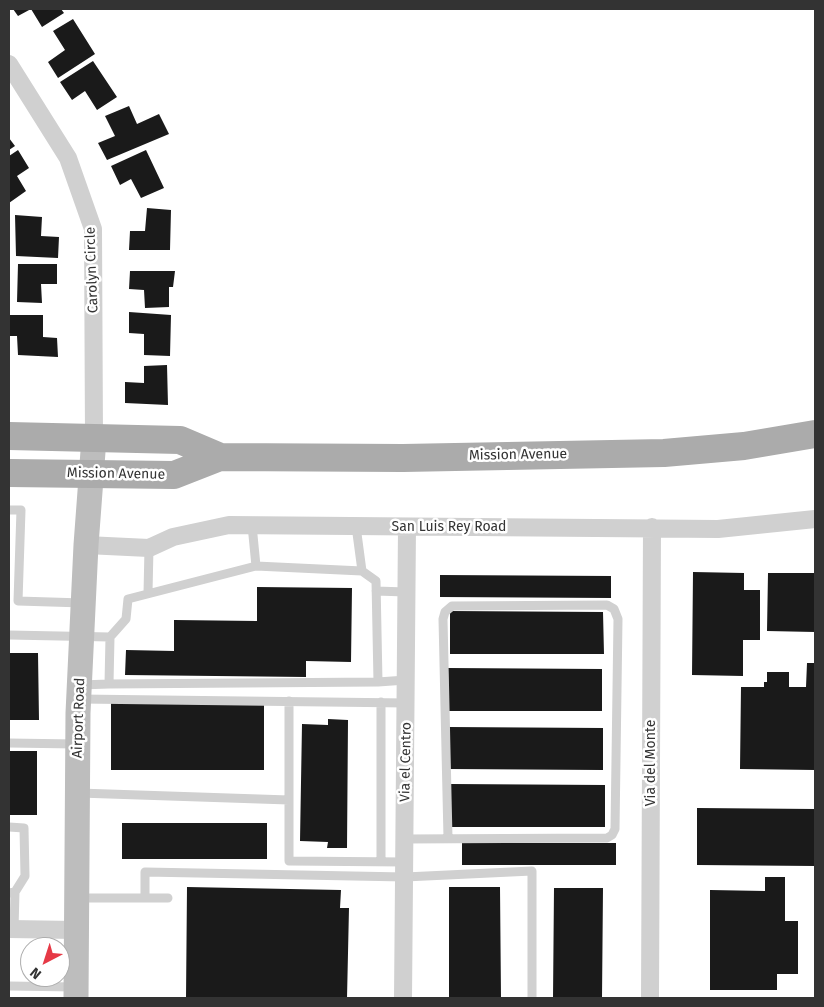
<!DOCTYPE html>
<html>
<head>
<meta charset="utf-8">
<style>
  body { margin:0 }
  #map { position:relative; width:824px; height:1007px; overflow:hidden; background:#fff; font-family:"Fira Sans",sans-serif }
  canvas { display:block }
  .frame { position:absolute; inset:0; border:10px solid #333; pointer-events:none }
  .north { position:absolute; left:20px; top:937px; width:50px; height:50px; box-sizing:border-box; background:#fff; border:1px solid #adadad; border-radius:50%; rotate:220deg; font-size:14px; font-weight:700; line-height:20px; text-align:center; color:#333 }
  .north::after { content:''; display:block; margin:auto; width:18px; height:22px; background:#e63946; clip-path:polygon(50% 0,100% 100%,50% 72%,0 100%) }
</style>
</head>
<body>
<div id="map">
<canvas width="824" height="1007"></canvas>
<div class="frame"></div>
<div class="north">N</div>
</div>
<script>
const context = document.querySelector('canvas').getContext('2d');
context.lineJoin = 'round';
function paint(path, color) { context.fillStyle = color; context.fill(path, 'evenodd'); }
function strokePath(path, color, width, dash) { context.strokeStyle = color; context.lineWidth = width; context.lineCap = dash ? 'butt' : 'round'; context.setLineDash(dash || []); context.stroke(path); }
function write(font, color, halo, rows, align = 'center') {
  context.font = font + ' "Fira Sans",sans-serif'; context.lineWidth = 5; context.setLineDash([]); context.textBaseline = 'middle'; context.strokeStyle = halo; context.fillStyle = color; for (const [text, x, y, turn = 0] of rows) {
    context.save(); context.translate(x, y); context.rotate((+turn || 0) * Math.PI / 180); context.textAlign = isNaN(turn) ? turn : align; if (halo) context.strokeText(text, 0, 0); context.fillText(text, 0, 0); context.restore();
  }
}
paint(new Path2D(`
  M 13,9 L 31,9 L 18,16 Z
  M 31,9 L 61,9 L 64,13 L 42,27 Z
  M 73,19 L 95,54 L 58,78 L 48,62 L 65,50 L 53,31 Z
  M 93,61 L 117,97 L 97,110 L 85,91 L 72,100 L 60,82 Z
  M 129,106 L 137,124 L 159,114 L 169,134 L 107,160 L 98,143 L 115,136 L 105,116 Z
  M 9,138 L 15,146 L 9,150 Z
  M 18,150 L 29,168 L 17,176 L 26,191 L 9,203 L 9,156 Z
  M 146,150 L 164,188 L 141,198 L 131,179 L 120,185 L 111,166 Z
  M 147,208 L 171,210 L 170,250 L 129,250 L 130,231 L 145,231 Z
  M 15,215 L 42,217 L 41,236 L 59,237 L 58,258 L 16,256 Z
  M 18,264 L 57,264 L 57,284 L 41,284 L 42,303 L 17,302 Z
  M 130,271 L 175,271 L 173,287 L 169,287 L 169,307 L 145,308 L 144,290 L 129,289 Z
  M 129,312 L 171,315 L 170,356 L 144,355 L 144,334 L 129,333 Z
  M 9,315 L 43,315 L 43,337 L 57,338 L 58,357 L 18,355 L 17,336 L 9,336 Z
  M 167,365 L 168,405 L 125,403 L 125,382 L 144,383 L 144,366 Z
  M 693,572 L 744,573 L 744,590 L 760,590 L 760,640 L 743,640 L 743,676 L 692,675 Z
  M 768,573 L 815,573 L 815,632 L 767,631 Z
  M 440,575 L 611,576 L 611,598 L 440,597 Z
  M 257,587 L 352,588 L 351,662 L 306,661 L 306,677 L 125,675 L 126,650 L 174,651 L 174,620 L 257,621 Z
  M 450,611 L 603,612 L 604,654 L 450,654 Z
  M 9,653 L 38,653 L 39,720 L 9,720 Z
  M 807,663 L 815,663 L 815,770 L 740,769 L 741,687 L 764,687 L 764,682 L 767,682 L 767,672 L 789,672 L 789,687 L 806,687 Z
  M 448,668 L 602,669 L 602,711 L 449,711 Z
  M 111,703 L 264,703 L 264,770 L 111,770 Z
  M 328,719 L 348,720 L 347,848 L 327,848 L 328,842 L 300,841 L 302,724 L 328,725 Z
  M 449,727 L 603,728 L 603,770 L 449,769 Z
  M 9,751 L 37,751 L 37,815 L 9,815 Z
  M 451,784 L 605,785 L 605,827 L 451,827 Z
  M 697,808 L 815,809 L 815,866 L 697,865 Z
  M 122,823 L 267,823 L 267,859 L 122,859 Z
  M 462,843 L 616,843 L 616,865 L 462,865 Z
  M 765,877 L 785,877 L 785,921 L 798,921 L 798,974 L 777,974 L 777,990 L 710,990 L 710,890 L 765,891 Z
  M 187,887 L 341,890 L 340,908 L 349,908 L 347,998 L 186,998 Z
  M 449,887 L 500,887 L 501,998 L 449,998 Z
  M 554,888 L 603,888 L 602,998 L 553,998 Z`), '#1a1a1a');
strokePath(new Path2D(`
  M 9,510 L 21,510 L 18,601 L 83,603
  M 252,525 L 256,566
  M 356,526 L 362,571 L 376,581 L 378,682 L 109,684 L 110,637 L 126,619 L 128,599 L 256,566 L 362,571
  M 376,591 L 406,592
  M 148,593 L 149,548
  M 9,635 L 110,637
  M 378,682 L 406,680
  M 80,685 L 109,684
  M 80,699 L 407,703
  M 289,701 L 289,861 L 405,862
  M 9,743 L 76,744
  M 79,793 L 289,800
  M 9,827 L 24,828 L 25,876 L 15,892 L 9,893
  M 405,839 L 607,838 L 612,835 L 615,829 L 618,619 L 614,609 L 607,605 L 452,606 L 445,612 L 443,619 L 448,838
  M 381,862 L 381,702
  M 79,898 L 168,898
  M 145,898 L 145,872 L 405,877 L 532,871 L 532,998
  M 14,929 L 15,892
  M 9,986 L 75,987`), '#d0d0d0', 9);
strokePath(new Path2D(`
  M 9,64 L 68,158 L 93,229 L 94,438
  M 86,545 L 149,548 L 173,537 L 229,525 L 718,529 L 815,519
  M 9,929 L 76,930
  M 403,998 L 407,527
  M 650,998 L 652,527`), '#d0d0d0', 18);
strokePath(new Path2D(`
  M 76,998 L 78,713 L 86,545 L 94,438`), '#bdbdbd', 25);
strokePath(new Path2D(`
  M 9,436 L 180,440 L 220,457
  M 9,473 L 174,475 L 220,457 L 403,458 L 664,453 L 744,446 L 815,434`), '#ababab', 28);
write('14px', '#333', '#fff', [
  ["Carolyn Circle",92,270,-92],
  ["Mission Avenue",518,455,-1],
  ["Mission Avenue",116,474,1],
  ["San Luis Rey Road",449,527],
  ["Airport Road",79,718,-88],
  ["Via el Centro",406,762,-89],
  ["Via del Monte",651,763,-90]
]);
</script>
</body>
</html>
